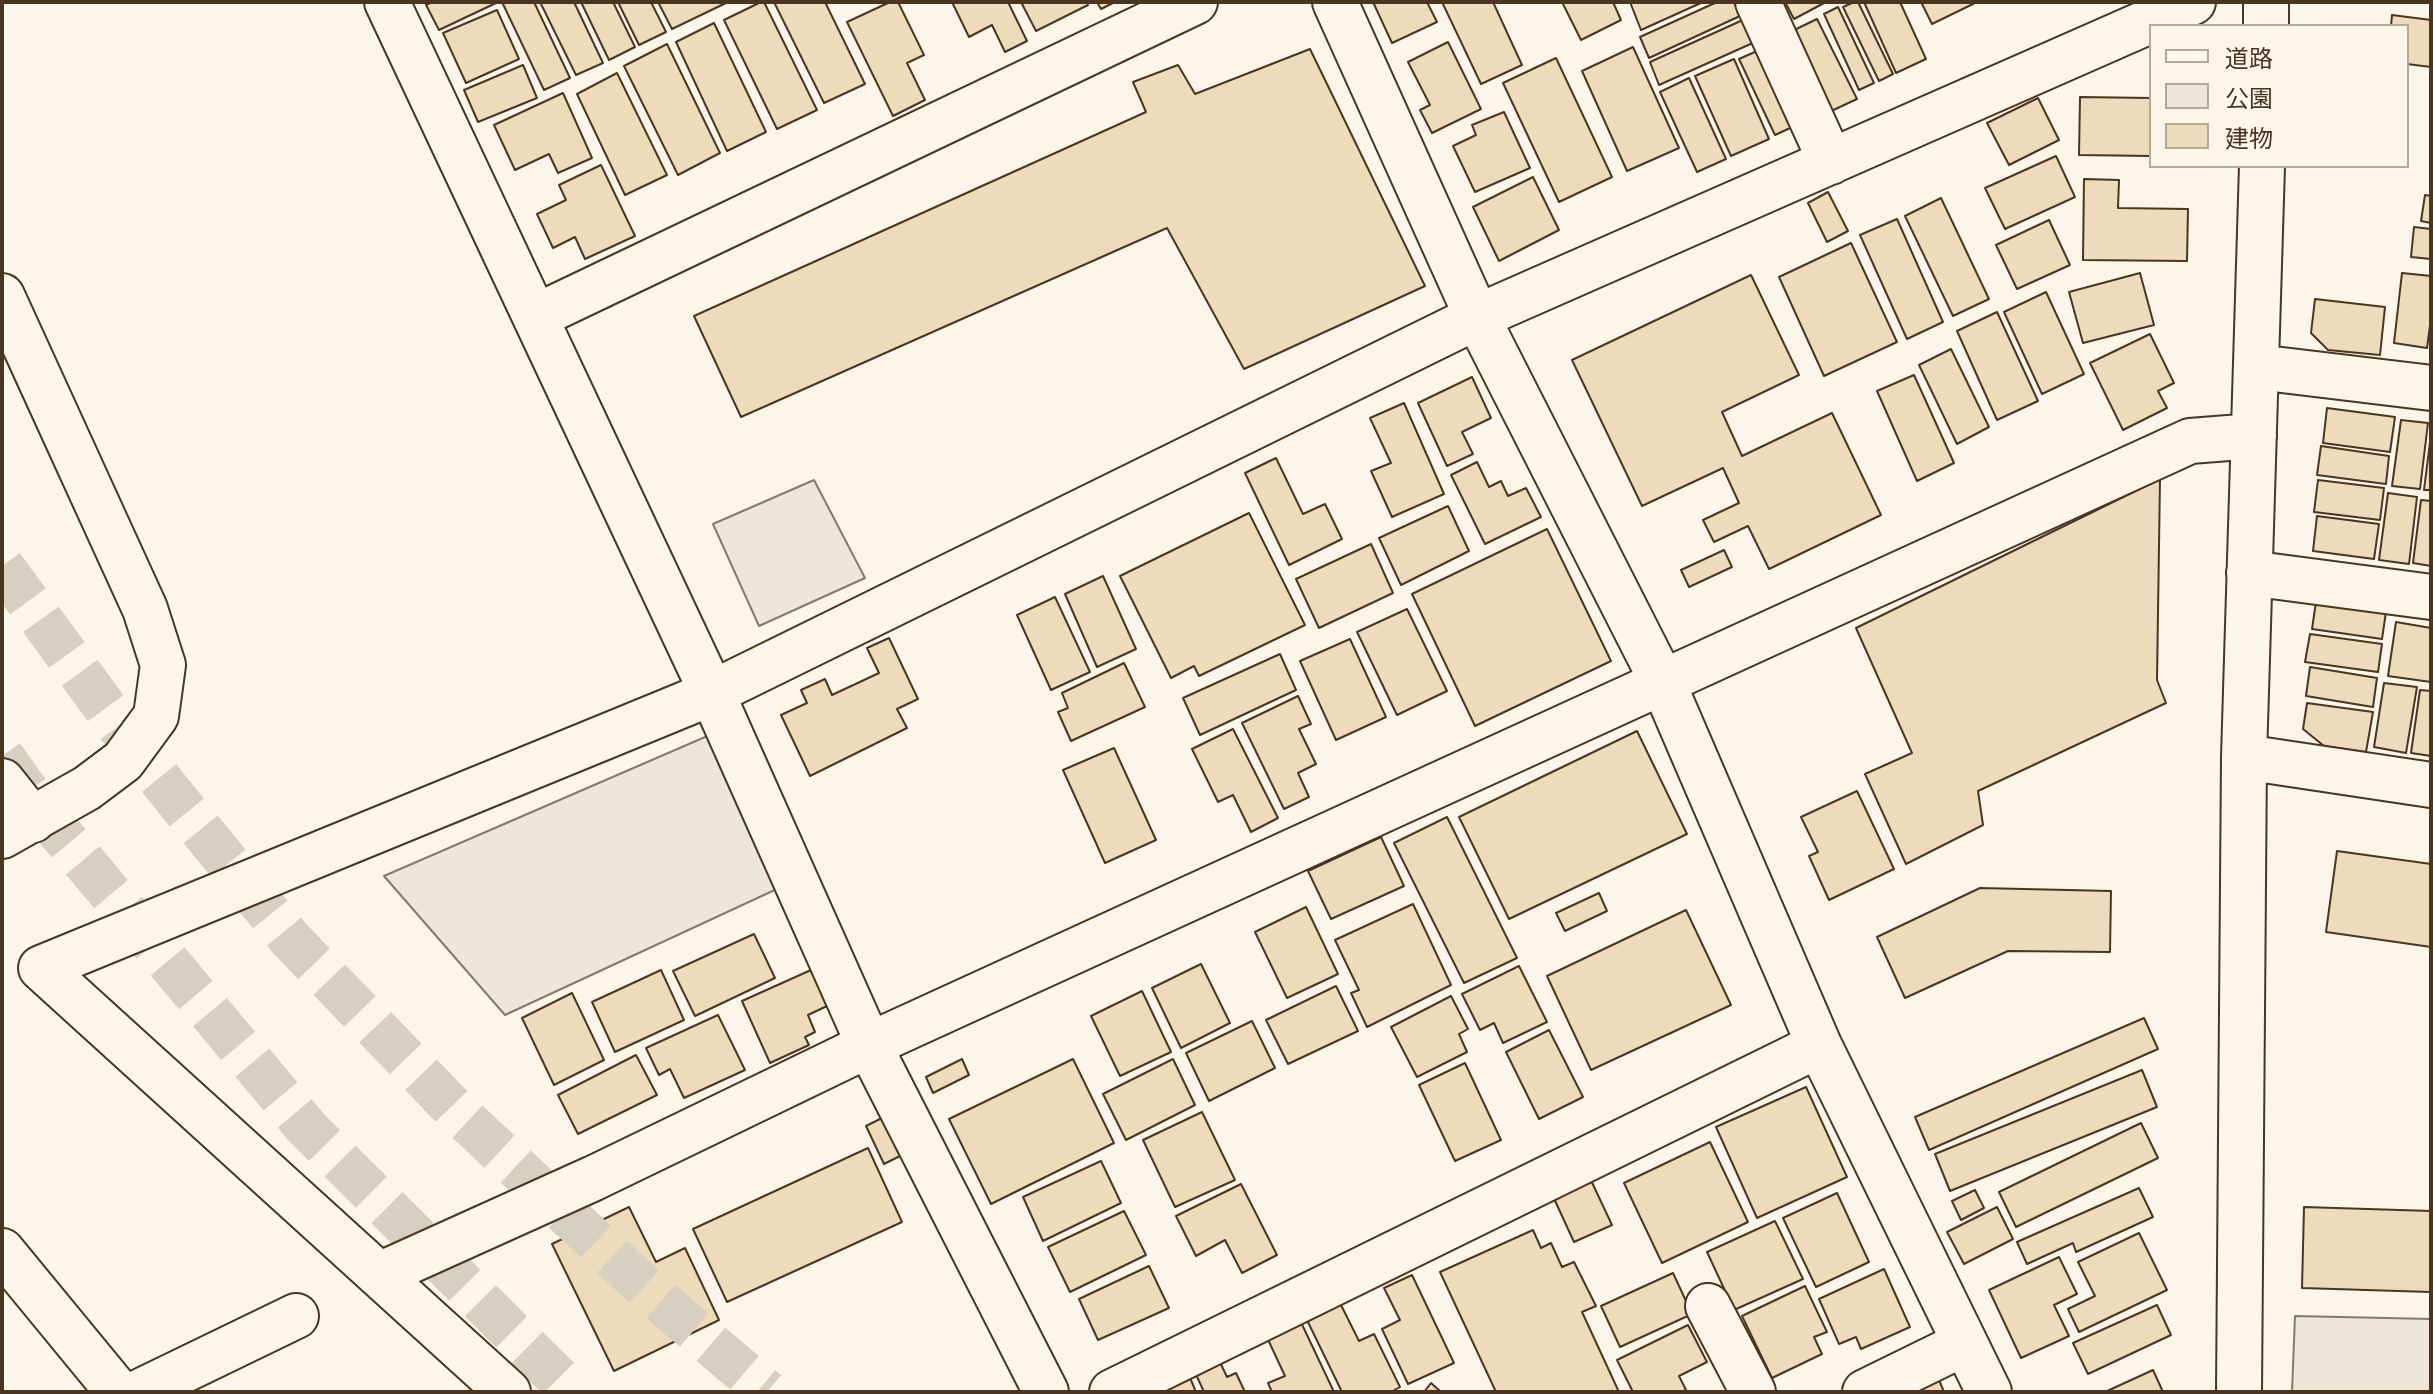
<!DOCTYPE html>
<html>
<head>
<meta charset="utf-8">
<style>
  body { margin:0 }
  #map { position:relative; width:2433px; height:1394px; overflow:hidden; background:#fbf6e9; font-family:Rubik,"Noto Sans JP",sans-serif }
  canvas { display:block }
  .frame { position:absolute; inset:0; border:4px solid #4a3520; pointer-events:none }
  .legend { position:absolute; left:2149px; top:24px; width:260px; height:144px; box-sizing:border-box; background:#fbf6e9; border:2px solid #b4a999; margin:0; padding:10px 14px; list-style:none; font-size:24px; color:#4a3520 }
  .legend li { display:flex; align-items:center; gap:16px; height:40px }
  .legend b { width:40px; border:2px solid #b4a999 }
</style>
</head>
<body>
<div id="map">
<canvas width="2433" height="1394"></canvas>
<div class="frame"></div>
<ul class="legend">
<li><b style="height:10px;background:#fbf6e9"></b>道路</li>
<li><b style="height:22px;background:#ede6d9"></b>公園</li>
<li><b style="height:22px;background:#ecdcbc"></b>建物</li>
</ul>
</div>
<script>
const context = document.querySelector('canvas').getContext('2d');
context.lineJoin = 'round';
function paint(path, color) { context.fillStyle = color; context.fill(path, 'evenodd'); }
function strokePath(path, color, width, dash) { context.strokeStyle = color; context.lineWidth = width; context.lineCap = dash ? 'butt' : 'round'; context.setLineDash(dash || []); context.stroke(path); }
const green = new Path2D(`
  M 814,480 L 865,578 L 759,626 L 713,524 Z`);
paint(green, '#ede6d9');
strokePath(green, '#887966', 2);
const parking = new Path2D(`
  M 712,734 L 779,888 L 505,1015 L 384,876 Z
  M 2295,1316 L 2431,1319 L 2431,1392 L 2292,1392 Z`);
paint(parking, '#ede7d9');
strokePath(parking, '#887966', 2);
const building = new Path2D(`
  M 432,2 L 495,2 L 496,3 L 439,30 L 426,5 Z
  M 502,2 L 534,2 L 570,78 L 544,90 Z
  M 540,2 L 574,2 L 603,63 L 576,75 Z
  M 581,2 L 613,2 L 635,47 L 609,60 Z
  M 618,2 L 651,2 L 666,32 L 639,45 Z
  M 658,2 L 728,2 L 672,29 Z
  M 761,2 L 764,2 L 817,110 L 777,129 L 724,20 Z
  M 774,2 L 825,2 L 865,84 L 824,103 Z
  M 890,2 L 898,2 L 924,55 L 907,63 L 925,100 L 893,116 L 847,22 Z
  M 952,2 L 1008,2 L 1027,41 L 1005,52 L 992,25 L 969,37 Z
  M 1021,2 L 1086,2 L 1088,5 L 1036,31 Z
  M 1097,2 L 1115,2 L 1101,9 Z
  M 1373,2 L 1427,2 L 1437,22 L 1392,43 Z
  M 1442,2 L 1493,2 L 1522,65 L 1481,84 Z
  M 1562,2 L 1613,2 L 1621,20 L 1581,40 Z
  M 1630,2 L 1703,2 L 1641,30 Z
  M 1717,2 L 1734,2 L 1740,16 L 1649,58 L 1640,37 Z
  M 1785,2 L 1826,2 L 1794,19 Z
  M 1854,2 L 1858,2 L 1893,74 L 1879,81 L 1843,7 Z
  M 1864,2 L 1900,2 L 1926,59 L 1896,73 Z
  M 1921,2 L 1977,2 L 1932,24 Z
  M 1838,7 L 1874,83 L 1859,90 L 1824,14 Z
  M 497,10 L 519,59 L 466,83 L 443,33 Z
  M 2392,15 L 2431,20 L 2431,67 L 2407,64 L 2407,26 L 2391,26 Z
  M 1745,19 L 1755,42 L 1659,85 L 1650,62 Z
  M 1817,19 L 1857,99 L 1827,113 L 1788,33 Z
  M 714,23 L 766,132 L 727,151 L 676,42 Z
  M 1448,42 L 1481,109 L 1432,133 L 1420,110 L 1430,105 L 1408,62 Z
  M 667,44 L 720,153 L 678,175 L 624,66 Z
  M 1633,47 L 1679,148 L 1627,171 L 1582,71 Z
  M 1766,47 L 1801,123 L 1775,135 L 1739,59 Z
  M 1310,49 L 1425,286 L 1244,369 L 1167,228 L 741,417 L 694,316 L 1146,112 L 1133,82 L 1178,65 L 1195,94 Z
  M 1556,58 L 1612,177 L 1559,202 L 1503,83 Z
  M 1734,59 L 1769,139 L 1731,156 L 1695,76 Z
  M 523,65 L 537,98 L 478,122 L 464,90 Z
  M 617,73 L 667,175 L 625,195 L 577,94 Z
  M 1689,78 L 1726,159 L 1697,172 L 1660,92 Z
  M 563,93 L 592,158 L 558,173 L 549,154 L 515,170 L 494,125 Z
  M 2080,97 L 2151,98 L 2151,156 L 2079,155 Z
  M 2038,98 L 2059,140 L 2009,165 L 1987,123 Z
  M 1504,112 L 1530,168 L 1475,192 L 1453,146 L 1476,135 L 1472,125 Z
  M 2056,156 L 2075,197 L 2005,229 L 1985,188 Z
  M 601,165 L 635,236 L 585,259 L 575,237 L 553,248 L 537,214 L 566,200 L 559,185 Z
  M 1533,177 L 1559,230 L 1499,261 L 1473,207 Z
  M 2084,179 L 2119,180 L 2118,208 L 2188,209 L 2187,261 L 2083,260 Z
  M 1828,192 L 1848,231 L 1827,242 L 1808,203 Z
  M 2425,195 L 2431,196 L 2431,223 L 2421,221 Z
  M 1941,198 L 1989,299 L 1953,316 L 1905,216 Z
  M 1897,219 L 1943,322 L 1907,339 L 1860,235 Z
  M 2049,220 L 2070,265 L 2017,289 L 1996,245 Z
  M 2414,227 L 2431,229 L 2431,259 L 2411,257 Z
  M 1851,243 L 1897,342 L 1824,376 L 1779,277 Z
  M 2140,273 L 2154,325 L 2083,343 L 2069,292 Z
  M 2402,273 L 2431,276 L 2431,318 L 2427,348 L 2394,343 Z
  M 1751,275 L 1799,375 L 1722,412 L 1742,456 L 1832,413 L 1881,515 L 1769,569 L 1748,526 L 1714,542 L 1703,520 L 1739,503 L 1723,468 L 1642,506 L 1572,360 Z
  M 2046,292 L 2084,374 L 2042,394 L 2004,312 Z
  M 2315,299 L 2385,307 L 2380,355 L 2328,350 L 2311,333 Z
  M 1997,312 L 2038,401 L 1997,420 L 1957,331 Z
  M 2150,334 L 2174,383 L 2158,391 L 2167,408 L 2123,430 L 2090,363 Z
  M 1951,349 L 1989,427 L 1957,444 L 1919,365 Z
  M 1914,375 L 1954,463 L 1917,481 L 1877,391 Z
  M 1472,377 L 1491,418 L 1462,432 L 1473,454 L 1447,466 L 1418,403 Z
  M 1404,403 L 1444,494 L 1392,517 L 1371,471 L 1391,463 L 1370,418 Z
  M 2327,408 L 2395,417 L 2390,452 L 2323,443 Z
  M 2401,420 L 2428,423 L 2420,489 L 2392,486 Z
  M 2431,434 L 2431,490 L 2424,490 Z
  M 2321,446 L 2389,456 L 2386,484 L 2317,475 Z
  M 1276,458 L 1303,514 L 1325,504 L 1342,539 L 1289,565 L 1245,473 Z
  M 1477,462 L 1489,487 L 1501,481 L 1508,496 L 1526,488 L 1541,517 L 1485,544 L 1451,475 Z
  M 2160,479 L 2157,680 L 2166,703 L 1978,791 L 1983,825 L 1906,864 L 1865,774 L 1912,753 L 1856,628 Z
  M 2318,480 L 2384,488 L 2380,520 L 2314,512 Z
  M 2388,493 L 2417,497 L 2409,564 L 2379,560 Z
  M 2421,500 L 2431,501 L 2431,566 L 2413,563 Z
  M 1448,506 L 1469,551 L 1401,585 L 1379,538 Z
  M 1249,513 L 1305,625 L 1199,676 L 1194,666 L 1171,678 L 1120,576 Z
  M 2317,516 L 2379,524 L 2374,559 L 2313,551 Z
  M 1547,529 L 1611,661 L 1475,726 L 1412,594 Z
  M 1371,544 L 1393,593 L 1319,628 L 1296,579 Z
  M 1724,550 L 1732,567 L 1689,587 L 1681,570 Z
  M 1103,576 L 1136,649 L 1097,667 L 1065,594 Z
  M 2317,595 L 2387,605 L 2382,639 L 2312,629 Z
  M 1055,597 L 1090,672 L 1051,690 L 1017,615 Z
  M 1407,609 L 1447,691 L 1397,715 L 1357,632 Z
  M 2396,622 L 2431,628 L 2431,682 L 2388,676 Z
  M 2310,634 L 2382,644 L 2378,672 L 2305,662 Z
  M 889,638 L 918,699 L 897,709 L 907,728 L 810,776 L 781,715 L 807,703 L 801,690 L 825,679 L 832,695 L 879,673 L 867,648 Z
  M 1350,639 L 1386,717 L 1336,740 L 1300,661 Z
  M 1280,654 L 1296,690 L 1200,735 L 1183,698 Z
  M 1124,663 L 1145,707 L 1071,741 L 1058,712 L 1068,708 L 1062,693 Z
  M 2310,667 L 2377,678 L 2373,707 L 2306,696 Z
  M 2384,683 L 2417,687 L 2406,753 L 2374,747 Z
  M 2420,690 L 2431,691 L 2431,756 L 2411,753 Z
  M 1298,696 L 1311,724 L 1299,729 L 1316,764 L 1298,773 L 1309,797 L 1284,809 L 1242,723 Z
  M 2307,703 L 2373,712 L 2366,752 L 2324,746 L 2303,729 Z
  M 1233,729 L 1278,818 L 1251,832 L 1233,795 L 1218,802 L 1192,749 Z
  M 1637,731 L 1687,834 L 1509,919 L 1459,817 Z
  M 1114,748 L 1156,840 L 1105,863 L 1063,770 Z
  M 1857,791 L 1894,869 L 1829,900 L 1809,856 L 1818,852 L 1801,817 Z
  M 1447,817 L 1517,958 L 1464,983 L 1394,843 Z
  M 1381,837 L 1404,886 L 1331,919 L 1308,871 Z
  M 2337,851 L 2431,864 L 2431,947 L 2326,932 Z
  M 1980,888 L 2111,891 L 2110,952 L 2008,951 L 1905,998 L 1877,937 Z
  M 1599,893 L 1607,911 L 1565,931 L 1556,913 Z
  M 1413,904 L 1451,985 L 1367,1027 L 1351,993 L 1359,990 L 1335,940 Z
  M 1306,907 L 1338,974 L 1287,998 L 1255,932 Z
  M 1686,910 L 1731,1005 L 1591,1070 L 1547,976 Z
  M 754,934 L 775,978 L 695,1016 L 673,971 Z
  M 1201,964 L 1230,1023 L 1181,1048 L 1152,988 Z
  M 1519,966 L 1547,1022 L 1503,1043 L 1494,1023 L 1480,1030 L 1462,994 Z
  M 661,970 L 684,1020 L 615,1052 L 592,1002 Z
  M 811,970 L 827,1006 L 808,1015 L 815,1032 L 805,1037 L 809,1045 L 770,1063 L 742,1001 Z
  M 1336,986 L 1358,1031 L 1288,1064 L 1266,1020 Z
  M 1142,991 L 1171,1052 L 1120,1076 L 1091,1016 Z
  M 572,993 L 604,1060 L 554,1085 L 522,1018 Z
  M 1451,996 L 1468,1029 L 1459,1034 L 1467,1052 L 1417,1077 L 1391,1027 Z
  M 718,1015 L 745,1070 L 684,1098 L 670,1069 L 659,1075 L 646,1048 Z
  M 2144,1018 L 2158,1049 L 1929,1150 L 1915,1117 Z
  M 1252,1021 L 1275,1068 L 1209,1101 L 1186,1053 Z
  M 1549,1030 L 1583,1097 L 1539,1119 L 1506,1052 Z
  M 636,1055 L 657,1095 L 578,1134 L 558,1095 Z
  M 962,1059 L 969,1075 L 933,1093 L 926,1077 Z
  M 1073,1059 L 1114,1143 L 991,1204 L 949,1119 Z
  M 1173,1059 L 1195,1105 L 1126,1140 L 1103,1094 Z
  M 1465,1063 L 1501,1140 L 1455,1161 L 1419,1085 Z
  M 2142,1070 L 2157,1107 L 1950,1191 L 1935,1154 Z
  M 1806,1087 L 1847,1177 L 1757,1218 L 1716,1127 Z
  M 1202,1112 L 1235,1180 L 1175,1207 L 1143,1140 Z
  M 882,1118 L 900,1156 L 884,1164 L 866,1126 Z
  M 2141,1123 L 2158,1158 L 2016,1227 L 1999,1192 Z
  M 1710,1142 L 1748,1222 L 1662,1263 L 1624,1183 Z
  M 868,1148 L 902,1222 L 727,1302 L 693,1229 Z
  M 1101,1161 L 1121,1203 L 1043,1241 L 1023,1197 Z
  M 1588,1174 L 1612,1225 L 1574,1242 L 1551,1192 Z
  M 1241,1184 L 1277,1255 L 1242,1273 L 1225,1240 L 1196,1256 L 1176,1216 Z
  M 2139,1188 L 2153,1217 L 2076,1252 L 2073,1243 L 2027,1264 L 2017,1242 Z
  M 1975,1190 L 1984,1208 L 1961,1220 L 1952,1201 Z
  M 1837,1193 L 1869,1262 L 1816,1287 L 1783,1218 Z
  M 629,1207 L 656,1262 L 685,1248 L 719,1320 L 614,1371 L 552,1244 Z
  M 1997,1207 L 2013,1239 L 1964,1264 L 1947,1232 Z
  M 2304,1207 L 2431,1211 L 2431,1292 L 2302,1288 Z
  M 1124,1211 L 1146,1255 L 1070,1292 L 1048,1247 Z
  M 1775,1221 L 1803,1279 L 1734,1310 L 1707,1252 Z
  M 1533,1230 L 1541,1248 L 1551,1243 L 1562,1267 L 1574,1262 L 1596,1306 L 1582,1312 L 1619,1392 L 1496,1392 L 1440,1272 Z
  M 2139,1233 L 2167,1290 L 2079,1332 L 2068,1309 L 2095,1296 L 2078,1262 Z
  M 2059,1257 L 2077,1294 L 2054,1305 L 2069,1336 L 2021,1358 L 1989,1290 Z
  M 1149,1266 L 1169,1308 L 1098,1340 L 1079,1299 Z
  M 1884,1269 L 1910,1327 L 1861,1349 L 1856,1337 L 1839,1344 L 1819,1299 Z
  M 1673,1273 L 1692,1314 L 1620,1347 L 1601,1306 Z
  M 1412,1275 L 1454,1363 L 1408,1384 L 1382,1329 L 1400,1320 L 1384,1288 Z
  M 1805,1286 L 1827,1332 L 1814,1337 L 1822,1354 L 1772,1378 L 1742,1316 Z
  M 1340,1303 L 1359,1341 L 1374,1334 L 1400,1387 L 1391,1392 L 1342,1392 L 1306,1318 Z
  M 2157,1305 L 2171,1335 L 2088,1374 L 2073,1343 Z
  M 1298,1316 L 1334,1392 L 1272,1392 L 1268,1383 L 1285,1376 L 1264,1331 Z
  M 1688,1325 L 1707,1362 L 1679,1376 L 1686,1390 L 1681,1392 L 1633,1392 L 1617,1360 Z
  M 1218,1358 L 1227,1377 L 1236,1373 L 1245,1392 L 1204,1392 L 1194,1370 Z
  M 2153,1370 L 2163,1392 L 2105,1392 Z
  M 1188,1373 L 1196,1392 L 1146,1392 Z
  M 1939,1380 L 1944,1392 L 1914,1392 Z
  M 1431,1383 L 1441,1392 L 1424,1392 Z`);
paint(building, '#ecdcbc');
strokePath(building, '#4a3520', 2);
strokePath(new Path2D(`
  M 2,566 L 136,750 L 290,939 L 455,1110 L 652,1294 L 767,1392
  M 2,756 L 39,808 L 307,1128 L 572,1392`), '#d8cfc1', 44, [44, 22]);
const minor = new Path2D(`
  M 387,2 L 712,693 L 869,1045 L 1046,1392
  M 1335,2 L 1477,317 L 1663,683 L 1819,1045 L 1989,1392
  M 1758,2 L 1831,162
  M 2266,26 L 2266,2
  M 2,296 L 145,609 L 163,665 L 156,716 L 123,761 L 87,788 L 2,836
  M 537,316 L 1195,2
  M 2257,367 L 2431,388
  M 2249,573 L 2431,597
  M 2244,757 L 2431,785
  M 2,781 L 33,820
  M 2,1251 L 118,1392
  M 379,1275 L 594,1178 L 869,1045 L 2190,441 L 2254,436
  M 1708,1306 L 1753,1392
  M 139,1392 L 296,1316
  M 508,1392 L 41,968 L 712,693 L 1477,317 L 2193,2
  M 1112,1392 L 1819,1045
  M 1865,1392 L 1965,1343
  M 2239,1392 L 2244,757 L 2262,166`);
strokePath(minor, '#4a3520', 48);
strokePath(minor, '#fbf6e9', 44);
</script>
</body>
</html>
